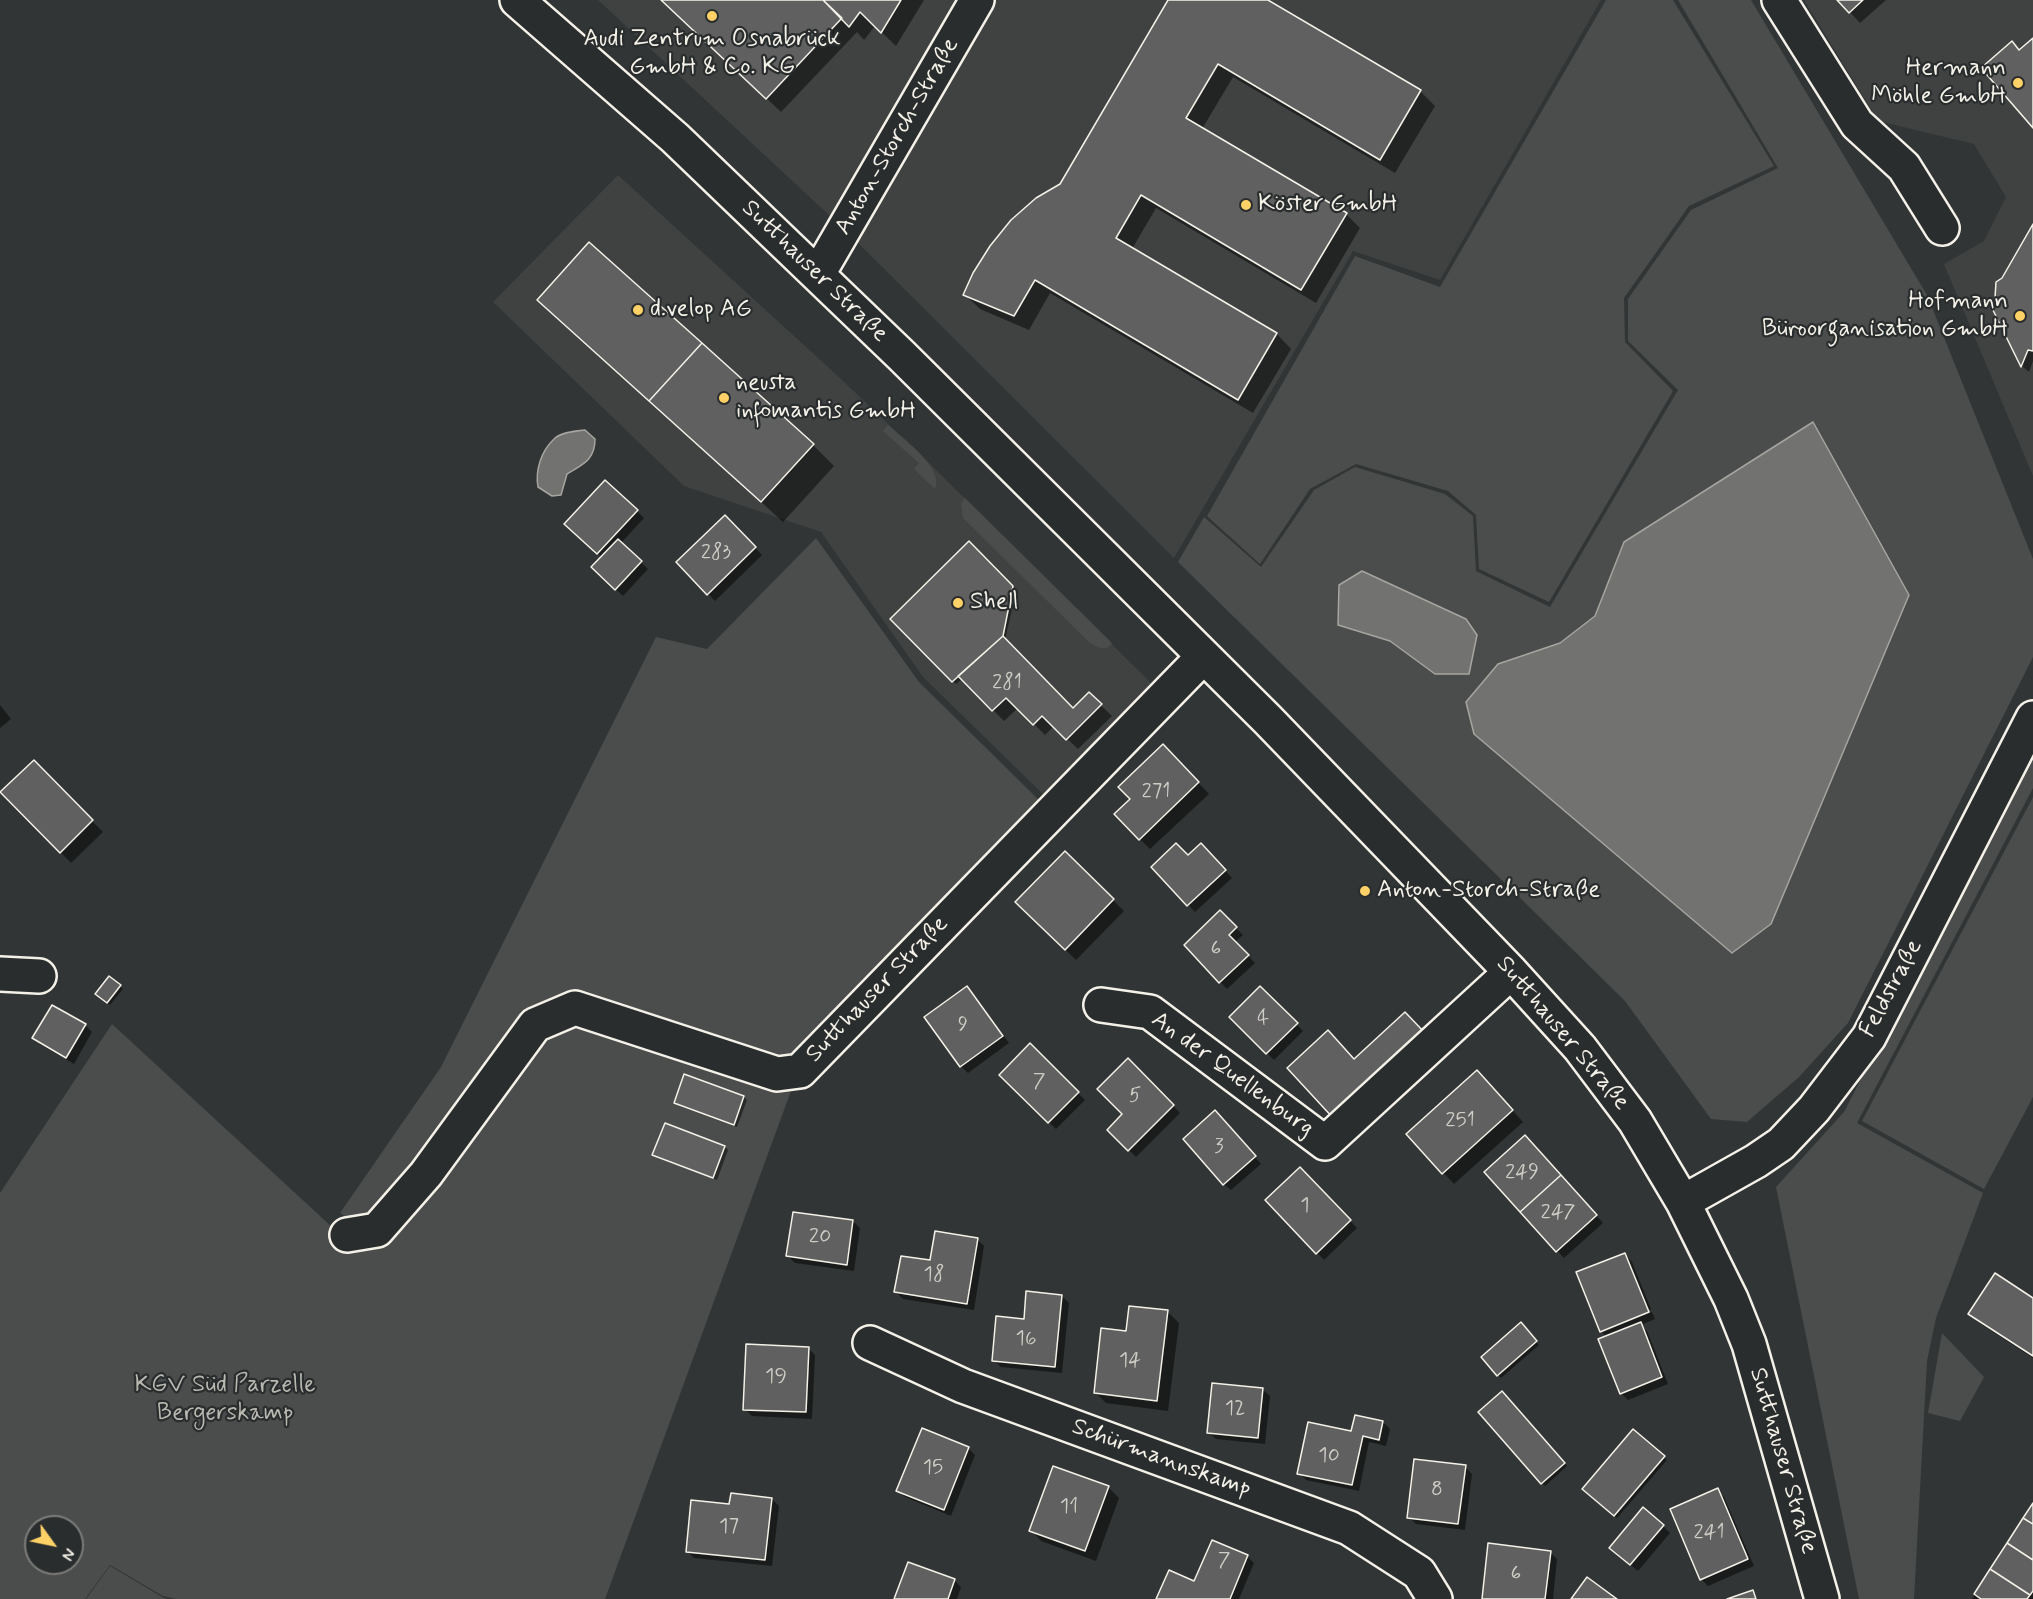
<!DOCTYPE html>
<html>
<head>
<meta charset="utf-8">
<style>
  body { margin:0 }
  #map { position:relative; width:2033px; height:1599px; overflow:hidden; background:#323535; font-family:Mynerve,sans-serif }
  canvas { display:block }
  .north { position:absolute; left:24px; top:1515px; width:60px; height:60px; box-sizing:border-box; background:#2a2d2e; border:2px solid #7b7b78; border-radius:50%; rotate:123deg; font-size:16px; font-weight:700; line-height:24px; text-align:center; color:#f4f1e8 }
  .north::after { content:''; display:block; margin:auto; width:21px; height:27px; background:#ffd166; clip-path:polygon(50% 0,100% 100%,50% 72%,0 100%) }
</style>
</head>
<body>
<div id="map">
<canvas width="2033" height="1599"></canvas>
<div class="north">N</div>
</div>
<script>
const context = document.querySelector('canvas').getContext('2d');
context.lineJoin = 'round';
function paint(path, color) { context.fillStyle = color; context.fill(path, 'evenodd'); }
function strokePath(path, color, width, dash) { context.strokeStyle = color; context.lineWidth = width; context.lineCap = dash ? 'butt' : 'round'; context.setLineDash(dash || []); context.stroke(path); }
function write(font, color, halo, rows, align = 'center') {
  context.font = font + ' Mynerve,sans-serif'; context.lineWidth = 4.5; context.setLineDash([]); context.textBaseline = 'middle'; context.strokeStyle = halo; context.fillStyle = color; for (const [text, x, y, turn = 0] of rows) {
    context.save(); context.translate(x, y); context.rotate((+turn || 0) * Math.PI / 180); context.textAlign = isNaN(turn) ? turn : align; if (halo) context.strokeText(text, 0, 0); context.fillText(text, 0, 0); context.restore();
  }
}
paint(new Path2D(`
  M 598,0 L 1601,0 L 1440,280 L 1353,251 L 1174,558 L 844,229 Z
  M 1804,0 L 2033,0 L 2033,476 L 1944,264 L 1984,241 L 2006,197 L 1974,144 L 1878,121 Z
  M 618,175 L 840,378 L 929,463 L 1157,689 L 1052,803 L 923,677 L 821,532 L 684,486 L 493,302 Z`), '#404242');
paint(new Path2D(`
  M 1606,0 L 1673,0 L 1774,166 L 1689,206 L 1624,298 L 1625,342 L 1673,391 L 1549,602 L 1479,569 L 1476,515 L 1448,491 L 1356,464 L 1310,489 L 1260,564 L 1207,516 L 1355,256 L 1440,287 Z
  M 1678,0 L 1751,0 L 1927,295 L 2033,559 L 2033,657 L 1848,1023 L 1799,1077 L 1747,1122 L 1711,1119 L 1625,1001 L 1178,562 L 1204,517 L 1261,567 L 1314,490 L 1355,467 L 1445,494 L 1473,516 L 1476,571 L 1550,607 L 1678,390 L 1628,341 L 1628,299 L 1691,210 L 1778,168 ZM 1813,422 L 1474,734 L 1498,664 L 1560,643 L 1595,616 L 1624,542 ZM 1390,641 L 1469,674 L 1435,673 Z
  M 888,425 C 902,438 945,468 935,489 L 914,469 L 919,463 L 883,431 Z
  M 965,498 L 1110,641 L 1112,644 C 1104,652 1097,647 1089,642 L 963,518 L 961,504 Z
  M 816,538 L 919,682 L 1042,803 L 788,1061 L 585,991 L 576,1011 L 795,1080 L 605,1599 L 176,1599 L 163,1596 L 110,1565 L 85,1599 L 0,1599 L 0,1193 L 112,1024 L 358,1251 L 374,1235 L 340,1213 L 441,1067 L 656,637 L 707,649 ZM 36,1527 L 72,1527 L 72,1563 L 36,1563 Z
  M 2033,743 L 2033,788 L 1857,1123 L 1983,1193 L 1936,1318 L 1927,1361 L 1914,1599 L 1859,1599 L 1776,1187 L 1844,1112 Z
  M 2033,797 L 2033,1097 L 1984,1189 L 1862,1121 Z
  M 1942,1333 L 1984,1377 L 1960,1421 L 1928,1413 Z
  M 110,1566 L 164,1598 L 169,1599 L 86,1599 Z`), '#4b4d4c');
const water = new Path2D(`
  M 1813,422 L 1909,595 L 1771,924 L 1732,953 L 1474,734 L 1466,702 L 1498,664 L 1560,643 L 1595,616 L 1624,542 Z
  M 585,430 L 595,439 C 595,460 583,464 567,474 L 561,495 L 552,496 L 538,487 C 535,471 541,451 554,439 C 561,432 576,431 585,430 Z
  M 1362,571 L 1466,619 L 1477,635 L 1469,674 L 1435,674 L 1390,641 L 1338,625 L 1339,585 Z`);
paint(water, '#727370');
strokePath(water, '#a6a5a0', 1.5);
paint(new Path2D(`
  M 662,0 L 924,0 L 896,46 L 875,26 L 864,40 L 857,32 L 781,112 Z
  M 1169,0 L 1265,0 L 1420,91 L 1435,106 L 1395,173 L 1233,77 L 1202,129 L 1346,214 L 1360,228 L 1316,303 L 1156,208 L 1132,249 L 1277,334 L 1291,349 L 1253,413 L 1050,293 L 1029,330 L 980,309 L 965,295 L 1061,185 Z
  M 1839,0 L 1886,0 L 1860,23 Z
  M 2033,227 L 2033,361 L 2029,372 L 2022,366 L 1991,302 L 1996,299 L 2003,279 Z
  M 665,414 L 813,445 L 834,466 L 783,522 Z
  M 637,511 L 644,518 L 621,543 L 648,569 L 623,596 L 593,567 L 603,558 L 573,531 Z
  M 725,517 L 762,555 L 715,601 L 678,562 Z
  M 969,543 L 1016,591 L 1005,640 L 1073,710 L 1089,694 L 1112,716 L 1078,749 L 1054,726 L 1045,735 L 1018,708 L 1004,721 L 962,679 L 956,684 L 892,619 Z
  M 0,705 L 11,719 L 0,728 Z
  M 1174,757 L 1209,794 L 1150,849 L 1140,839 L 1132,799 Z
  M 34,762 L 103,832 L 71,863 L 2,792 Z
  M 1201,845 L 1232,878 L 1195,912 L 1153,867 L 1188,857 Z
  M 1065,853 L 1124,911 L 1076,960 L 1017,902 Z
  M 1220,912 L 1243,935 L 1235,942 L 1255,963 L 1227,989 L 1186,945 Z
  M 120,986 L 123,989 L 110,1005 L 100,997 Z
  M 967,988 L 1009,1043 L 968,1073 L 961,1066 Z
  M 1260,988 L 1303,1031 L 1274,1060 L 1231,1017 Z
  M 85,1025 L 92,1032 L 74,1064 L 41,1045 L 34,1038 Z
  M 1030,1045 L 1085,1100 L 1056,1129 L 1001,1075 Z
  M 1128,1060 L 1180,1113 L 1136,1157 L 1109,1130 L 1124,1114 Z
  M 1487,1082 L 1523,1122 L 1454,1184 L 1408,1134 Z
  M 744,1097 L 747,1100 L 737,1127 L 679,1106 L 676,1103 Z
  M 1222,1119 L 1261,1164 L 1231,1190 L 1224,1184 Z
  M 666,1125 L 725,1147 L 728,1150 L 717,1180 L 657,1158 L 654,1155 Z
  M 1532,1144 L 1603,1223 L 1564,1258 L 1486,1173 Z
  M 1300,1169 L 1357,1228 L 1324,1260 L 1267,1200 Z
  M 853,1221 L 860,1228 L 854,1271 L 795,1263 L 788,1256 Z
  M 977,1239 L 984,1246 L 974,1310 L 903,1299 L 896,1292 L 932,1262 Z
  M 1625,1254 L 1632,1262 L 1651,1309 L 1602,1329 L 1602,1332 L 1601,1331 Z
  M 1062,1296 L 1069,1303 L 1062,1373 L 1001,1367 L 993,1360 L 1025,1320 Z
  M 2033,1300 L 2033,1358 L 1981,1324 L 1970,1313 Z
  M 1168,1312 L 1179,1323 L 1168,1411 L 1106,1403 L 1095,1392 L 1127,1332 Z
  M 1652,1312 L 1655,1319 L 1641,1325 L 1647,1331 L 1668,1384 L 1628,1400 L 1621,1393 L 1607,1337 L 1602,1332 Z
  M 1524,1327 L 1539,1345 L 1501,1378 L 1498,1375 Z
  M 808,1348 L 815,1355 L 812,1419 L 752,1416 L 745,1409 Z
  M 1262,1389 L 1270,1396 L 1265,1444 L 1216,1439 L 1208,1432 Z
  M 1502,1393 L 1567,1466 L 1545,1486 L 1480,1412 Z
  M 1383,1422 L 1390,1429 L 1386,1446 L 1369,1442 L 1359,1491 L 1306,1480 L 1299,1473 L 1352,1433 Z
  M 1633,1431 L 1667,1460 L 1617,1518 L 1587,1492 Z
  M 968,1448 L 975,1455 L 951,1516 L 905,1497 L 898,1490 Z
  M 1465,1467 L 1472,1474 L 1465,1530 L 1416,1524 L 1409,1517 Z
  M 1108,1487 L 1119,1498 L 1096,1561 L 1041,1541 L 1031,1530 Z
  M 1717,1490 L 1724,1497 L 1754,1566 L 1708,1586 L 1701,1579 Z
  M 772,1499 L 779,1506 L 772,1566 L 694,1558 L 687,1551 L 731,1505 Z
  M 2033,1506 L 2033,1599 L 1972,1599 Z
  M 1663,1526 L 1670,1533 L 1638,1571 L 1618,1555 Z
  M 1550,1552 L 1557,1559 L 1553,1599 L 1483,1599 Z
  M 1247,1556 L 1254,1563 L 1239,1599 L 1158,1599 Z
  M 954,1580 L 961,1587 L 957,1599 L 895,1599 Z`), '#0007');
const building = new Path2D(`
  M 661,0 L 823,0 L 842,18 L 766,99 Z
  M 823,0 L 901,0 L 881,33 L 860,12 L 849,27 Z
  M 1168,0 L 1268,0 L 1421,90 L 1380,160 L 1218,64 L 1186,118 L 1347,213 L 1301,290 L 1141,195 L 1116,238 L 1277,333 L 1238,400 L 1035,280 L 1014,316 L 963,295 L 973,273 L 990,246 L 1011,220 L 1036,198 L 1060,184 Z
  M 1837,0 L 1863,0 L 1849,13 Z
  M 2033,38 L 2033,128 L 1981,68 L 2012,41 L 2019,50 Z
  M 2033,224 L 2033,351 L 2028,350 L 2021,367 L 1989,302 L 1995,298 L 1996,282 L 2002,278 Z
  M 589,242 L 702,343 L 649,401 L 537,300 Z
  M 702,343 L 814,444 L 761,502 L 649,401 Z
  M 605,480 L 638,510 L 597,554 L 564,524 Z
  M 725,515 L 756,547 L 707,595 L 676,562 Z
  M 618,539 L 642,561 L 615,590 L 591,567 Z
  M 969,541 L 1013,586 L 1003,636 L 952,682 L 890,619 Z
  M 1003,636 L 1073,708 L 1089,692 L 1102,704 L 1066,740 L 1042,716 L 1033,725 L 1006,698 L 992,711 L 958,676 Z
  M 1163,744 L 1199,782 L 1139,840 L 1114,814 L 1130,799 L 1118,787 Z
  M 34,760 L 93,820 L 60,853 L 0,792 Z
  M 1176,843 L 1188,855 L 1201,843 L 1226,870 L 1187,906 L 1151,867 Z
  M 1065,851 L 1114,899 L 1065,950 L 1015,902 Z
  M 1220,910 L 1237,927 L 1229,935 L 1249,955 L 1219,983 L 1184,945 Z
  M 109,976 L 121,985 L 107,1003 L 95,994 Z
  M 967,986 L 1003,1036 L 960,1067 L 924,1017 Z
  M 1260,986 L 1298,1023 L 1266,1054 L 1229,1017 Z
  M 52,1005 L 86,1024 L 66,1058 L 32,1038 Z
  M 1405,1012 L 1426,1034 L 1334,1119 L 1287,1068 L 1328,1030 L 1354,1059 Z
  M 1030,1043 L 1079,1092 L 1048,1123 L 999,1075 Z
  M 1128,1058 L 1174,1105 L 1128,1151 L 1107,1130 L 1122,1114 L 1097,1089 Z
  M 1477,1070 L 1513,1110 L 1442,1174 L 1406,1134 Z
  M 684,1074 L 744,1096 L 734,1125 L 674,1103 Z
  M 1215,1110 L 1256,1156 L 1223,1185 L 1183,1139 Z
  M 665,1123 L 725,1146 L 713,1178 L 652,1155 Z
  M 1525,1135 L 1561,1175 L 1520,1212 L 1484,1172 Z
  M 1300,1167 L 1351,1220 L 1316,1254 L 1265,1200 Z
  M 1561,1175 L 1597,1215 L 1556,1252 L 1520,1212 Z
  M 793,1212 L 853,1220 L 847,1265 L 786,1256 Z
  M 935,1231 L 978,1238 L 967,1304 L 894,1292 L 901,1256 L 930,1260 Z
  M 1625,1253 L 1649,1312 L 1600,1332 L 1576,1272 Z
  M 1995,1273 L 2033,1298 L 2033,1356 L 1968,1314 Z
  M 1026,1291 L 1062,1295 L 1055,1367 L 992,1361 L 996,1316 L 1024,1319 Z
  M 1129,1306 L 1168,1310 L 1157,1401 L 1094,1393 L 1101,1328 L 1126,1331 Z
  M 1521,1322 L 1537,1341 L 1497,1376 L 1481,1357 Z
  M 1641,1322 L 1662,1377 L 1620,1394 L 1598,1339 Z
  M 746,1344 L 809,1347 L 806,1412 L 743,1410 Z
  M 1212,1383 L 1263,1388 L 1258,1438 L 1207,1433 Z
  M 1502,1391 L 1565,1463 L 1541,1484 L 1478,1412 Z
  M 1355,1415 L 1383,1421 L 1379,1440 L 1363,1436 L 1352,1485 L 1297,1474 L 1308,1422 L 1351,1431 Z
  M 922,1428 L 969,1447 L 944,1510 L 896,1491 Z
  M 1633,1429 L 1665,1456 L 1614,1516 L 1582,1489 Z
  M 1414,1459 L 1466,1465 L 1458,1524 L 1407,1518 Z
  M 1053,1466 L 1109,1486 L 1085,1551 L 1029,1531 Z
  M 1718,1488 L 1748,1559 L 1700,1580 L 1670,1509 Z
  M 731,1493 L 772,1498 L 765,1560 L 686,1552 L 691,1500 L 729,1504 Z
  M 2033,1503 L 2033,1524 L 2023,1518 Z
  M 1643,1507 L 1664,1525 L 1630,1565 L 1609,1548 Z
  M 2023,1518 L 2033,1524 L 2033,1560 L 2007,1543 Z
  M 1212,1540 L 1248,1555 L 1230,1599 L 1156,1599 L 1169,1570 L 1194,1581 Z
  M 1488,1543 L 1551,1551 L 1545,1599 L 1482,1599 Z
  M 2007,1543 L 2033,1560 L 2033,1591 L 2030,1595 L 1990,1569 Z
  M 908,1562 L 955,1579 L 948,1599 L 894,1599 Z
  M 1990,1569 L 2030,1595 L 2027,1599 L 1981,1599 L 1974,1594 Z
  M 1587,1577 L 1617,1599 L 1571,1599 Z
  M 1753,1590 L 1756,1599 L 1727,1599 Z`);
paint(building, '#5f605f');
strokePath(building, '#f4f1e8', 1.5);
const minor = new Path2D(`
  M 517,0 L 675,138 L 902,356 L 1268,720 L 1511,972 L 1580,1048 L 1635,1121 L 1683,1202 L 1731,1299 L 1749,1344 L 1822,1599
  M 1779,0 L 1857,124 L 1904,167 L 1942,228
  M 818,274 L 977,0
  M 0,974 L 39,976
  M 1101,1005 L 1150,1012 L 1325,1143 L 1511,972
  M 1683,1202 L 1756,1161 L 1781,1144 L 1814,1109 L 1869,1037 L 2033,718
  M 347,1235 L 377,1230 L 426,1174 L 535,1025 L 575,1008 L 777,1074 L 800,1071 L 1203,657
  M 870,1343 L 963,1386 L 1349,1528 L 1419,1573 L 1435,1599`);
strokePath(minor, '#f4f1e8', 38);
strokePath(minor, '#2a2d2e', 33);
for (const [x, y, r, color] of [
  [712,16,6,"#ffd166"],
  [2018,83,6,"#ffd166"],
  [1246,205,6,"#ffd166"],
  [638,310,6,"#ffd166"],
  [2020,316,6,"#ffd166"],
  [724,398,6,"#ffd166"],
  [958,603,6,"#ffd166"],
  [1365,891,6,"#ffd166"]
]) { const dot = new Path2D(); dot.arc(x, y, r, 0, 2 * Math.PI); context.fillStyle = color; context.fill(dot); strokePath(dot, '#2a2d2e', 2); }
write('21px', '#cfcdc6', null, [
  ["283",716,554],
  ["281",1007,684],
  ["271",1156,793],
  ["6",1216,950],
  ["4",1263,1020],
  ["9",963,1026],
  ["7",1039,1083],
  ["5",1135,1097],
  ["251",1460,1122],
  ["3",1219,1148],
  ["249",1522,1174],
  ["1",1305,1207],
  ["247",1558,1214],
  ["20",820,1238],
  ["18",934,1276],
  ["16",1026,1340],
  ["14",1130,1362],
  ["19",776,1378],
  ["12",1235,1410],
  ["10",1329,1457],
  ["15",933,1469],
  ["8",1437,1491],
  ["11",1069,1508],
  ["17",729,1528],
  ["241",1709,1534],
  ["7",1224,1562],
  ["6",1516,1575]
]);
write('24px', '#f4f1e8', '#2a2d2e', [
  ["Audi Zentrum Osnabrück",712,40,"center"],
  ["GmbH & Co. KG",712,68,"center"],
  ["Hermann",2006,69,"right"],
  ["Möhle GmbH",2006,97,"right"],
  ["Köster GmbH",1258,205],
  ["Hofmann",2008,302,"right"],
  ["Büroorganisation GmbH",2008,330,"right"],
  ["d.velop AG",650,310],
  ["neusta",736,384],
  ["infomantis GmbH",736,412],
  ["Shell",970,603],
  ["Anton-Storch-Straße",1377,891]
], 'left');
write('24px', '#f4f1e8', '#2a2d2e', [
  ["Anton-Storch-Straße",898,137,-60],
  ["Sutthauser Straße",814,272,44],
  ["Feldstraße",1892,989,-62],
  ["Sutthauser Straße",878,990,-46],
  ["Sutthauser Straße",1562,1034,50],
  ["An der Quellenburg",1232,1075,36],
  ["Schürmannskamp",1161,1459,20],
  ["Sutthauser Straße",1782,1461,74]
]);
write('24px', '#b9b8b1', '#2a2d2e', [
  ["KGV Süd Parzelle",225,1386],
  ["Bergerskamp",225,1414]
]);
</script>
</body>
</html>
